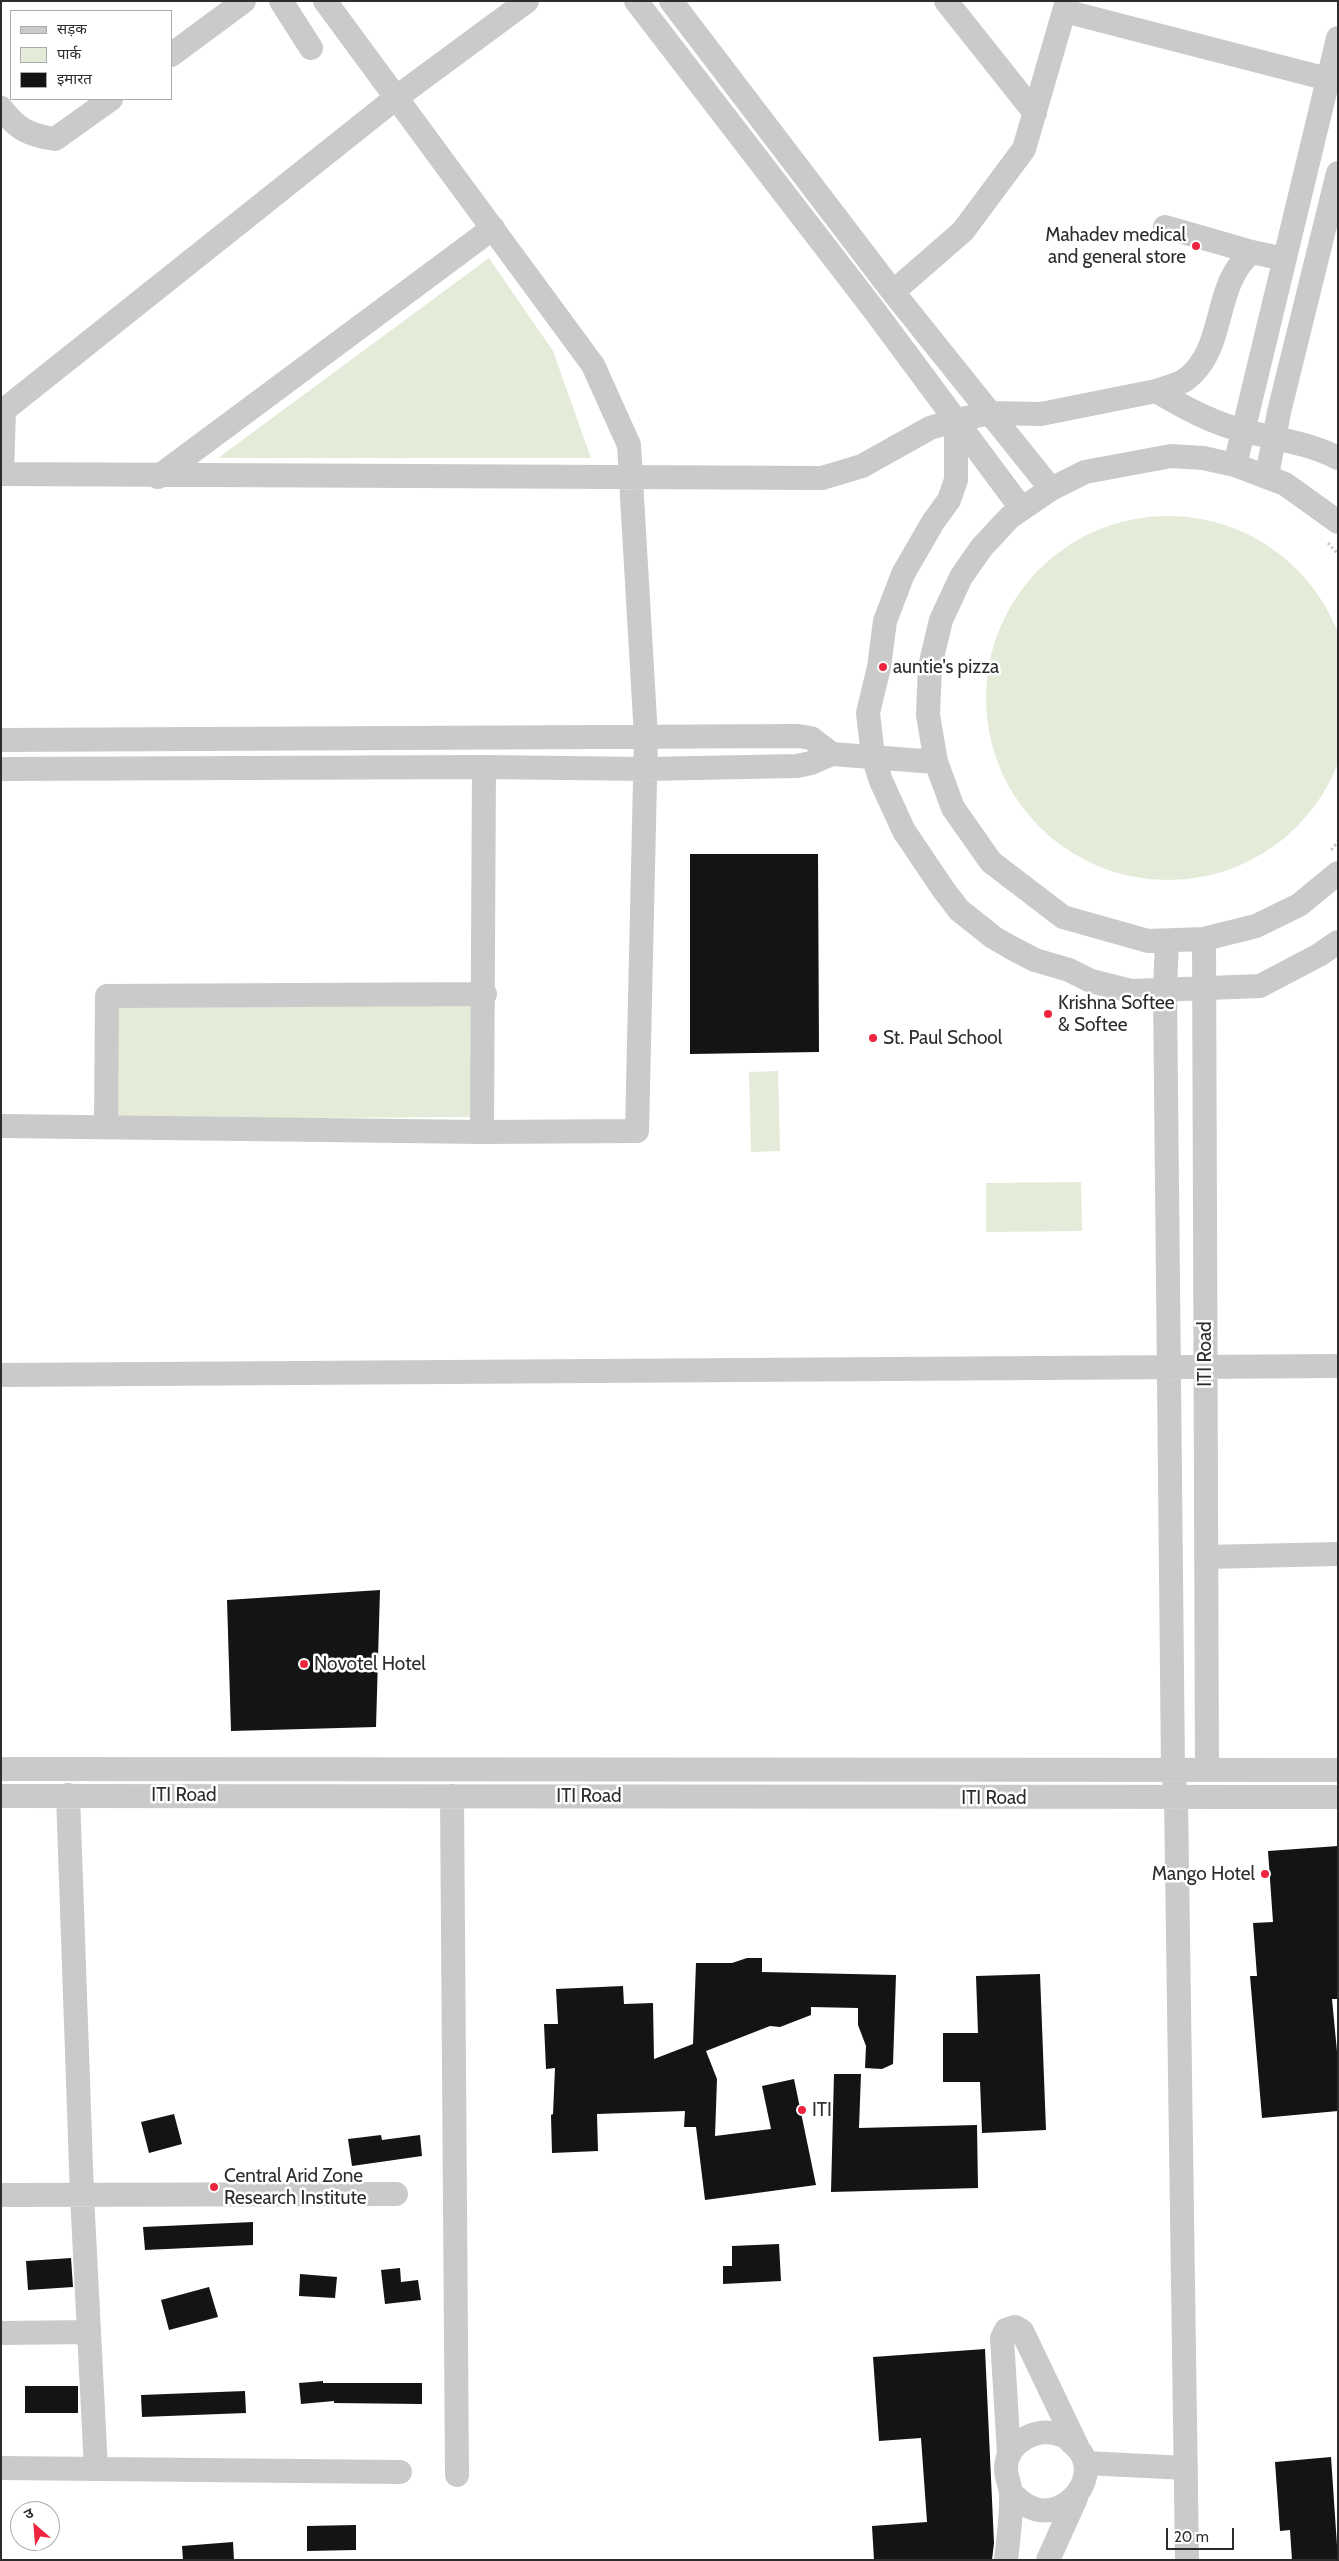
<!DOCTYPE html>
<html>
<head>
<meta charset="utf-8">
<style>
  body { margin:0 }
  #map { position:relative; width:1339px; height:2561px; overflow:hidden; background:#fff; font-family:Cabin,"Noto Sans Devanagari",sans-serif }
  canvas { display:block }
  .frame { position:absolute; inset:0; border:2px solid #2d2d2d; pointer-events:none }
  .legend { position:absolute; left:10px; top:10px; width:162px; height:90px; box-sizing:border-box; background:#fff; border:1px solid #ababab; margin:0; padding:6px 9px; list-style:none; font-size:15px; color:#2d2d2d }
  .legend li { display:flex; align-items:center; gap:10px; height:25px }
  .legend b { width:25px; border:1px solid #ababab }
  .north { position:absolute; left:10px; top:2501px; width:50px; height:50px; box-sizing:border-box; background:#fff; border:1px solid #ababab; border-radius:50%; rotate:333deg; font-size:14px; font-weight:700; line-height:20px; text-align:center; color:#2d2d2d }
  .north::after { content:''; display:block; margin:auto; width:18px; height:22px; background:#ee253f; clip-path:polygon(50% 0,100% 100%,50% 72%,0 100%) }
  .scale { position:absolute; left:1166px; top:2528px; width:68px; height:22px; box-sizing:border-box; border:2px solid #2d2d2d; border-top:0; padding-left:6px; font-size:15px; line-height:18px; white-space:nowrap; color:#2d2d2d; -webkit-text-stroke:4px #fff; paint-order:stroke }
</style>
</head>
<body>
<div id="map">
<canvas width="1339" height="2561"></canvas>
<div class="frame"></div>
<ul class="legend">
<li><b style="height:6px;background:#cacaca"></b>सड़क</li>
<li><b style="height:14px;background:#e4ebd9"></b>पार्क</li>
<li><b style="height:14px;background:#141414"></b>इमारत</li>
</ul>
<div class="north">उ</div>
<div class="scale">20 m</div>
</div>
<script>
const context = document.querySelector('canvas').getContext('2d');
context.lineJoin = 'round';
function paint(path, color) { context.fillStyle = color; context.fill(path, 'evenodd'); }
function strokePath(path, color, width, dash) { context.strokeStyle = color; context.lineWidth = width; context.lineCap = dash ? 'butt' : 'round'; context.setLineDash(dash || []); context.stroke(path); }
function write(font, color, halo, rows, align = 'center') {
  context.font = font + ' Cabin,sans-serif'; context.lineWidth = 5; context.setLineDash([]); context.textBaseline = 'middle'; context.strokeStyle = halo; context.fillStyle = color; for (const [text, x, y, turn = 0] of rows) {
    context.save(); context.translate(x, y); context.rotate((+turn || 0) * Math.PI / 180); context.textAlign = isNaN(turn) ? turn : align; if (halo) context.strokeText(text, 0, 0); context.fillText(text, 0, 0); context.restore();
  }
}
paint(new Path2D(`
  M 489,258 L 553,351 L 591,458 L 218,458 Z
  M986 698a182 182 0 1 1 364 0a182 182 0 1 1-364 0Z
  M 476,1004 L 476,1117 L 113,1119 L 112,1007 Z
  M 778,1071 L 780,1151 L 751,1152 L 749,1072 Z
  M 1081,1182 L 1082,1231 L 986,1232 L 986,1183 Z`), '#e4ebd9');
paint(new Path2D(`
  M 690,854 L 818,854 L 819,1052 L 690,1054 Z
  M 380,1590 L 376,1727 L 231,1731 L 227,1600 Z
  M 1338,1846 L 1338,1999 L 1332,1999 L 1338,2062 L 1338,2111 L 1262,2118 L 1250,1976 L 1257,1976 L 1253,1923 L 1273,1922 L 1268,1851 Z
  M 747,1958 L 762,1958 L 762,1972 L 896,1975 L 893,2064 L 882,2069 L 865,2068 L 866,2046 L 858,2025 L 858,2008 L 811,2007 L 811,2015 L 780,2027 L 770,2026 L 706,2051 L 717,2079 L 715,2136 L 771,2129 L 762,2086 L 794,2079 L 816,2185 L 705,2200 L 696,2127 L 684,2127 L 685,2111 L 597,2114 L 598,2151 L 552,2153 L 551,2115 L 553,2114 L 555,2068 L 546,2069 L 544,2024 L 558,2024 L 556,1989 L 623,1986 L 624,2004 L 653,2003 L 654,2059 L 693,2044 L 696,1963 L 732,1963 Z
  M 1040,1974 L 1046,2130 L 982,2133 L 980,2082 L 943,2082 L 943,2033 L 978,2033 L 976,1976 Z
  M 834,2074 L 861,2074 L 859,2128 L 977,2125 L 978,2188 L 831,2192 Z
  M 174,2114 L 182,2144 L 149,2153 L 141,2122 Z
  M 381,2135 L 382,2140 L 420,2135 L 422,2156 L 352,2166 L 348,2139 Z
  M 253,2222 L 253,2245 L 145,2250 L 143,2227 Z
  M 779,2244 L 781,2281 L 723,2284 L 723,2266 L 732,2266 L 732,2246 Z
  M 71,2258 L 73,2287 L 28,2290 L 26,2261 Z
  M 400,2268 L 401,2282 L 418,2280 L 421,2300 L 385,2304 L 381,2270 Z
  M 300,2274 L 337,2277 L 335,2298 L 299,2296 Z
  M 209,2287 L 218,2317 L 169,2330 L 161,2300 Z
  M 985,2349 L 994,2543 L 992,2560 L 874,2560 L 872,2526 L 927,2522 L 921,2438 L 879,2441 L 873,2357 Z
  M 323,2381 L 323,2383 L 422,2383 L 422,2404 L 334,2403 L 334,2401 L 301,2404 L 299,2383 Z
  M 25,2386 L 78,2386 L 78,2413 L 25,2413 Z
  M 245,2391 L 246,2413 L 142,2417 L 141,2395 Z
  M 1331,2457 L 1338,2560 L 1292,2560 L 1290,2530 L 1280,2531 L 1275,2462 Z
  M 356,2525 L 356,2550 L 307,2551 L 307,2526 Z
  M 233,2542 L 234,2560 L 183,2560 L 182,2546 Z`), '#141414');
strokePath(new Path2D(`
  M 1328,543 L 1338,554
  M 1331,850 L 1338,842`), '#cacaca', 3, [2.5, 2.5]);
strokePath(new Path2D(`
  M 281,1 L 311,48
  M 636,1 L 874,310 L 1021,508
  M 671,1 L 893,292 L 1051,489
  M 946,1 L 1035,113
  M 1064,11 L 1328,79
  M 171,55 L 244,1
  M 1,108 C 18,130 29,135 55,139 L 111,99
  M 1165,227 L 1252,252
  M 893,292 L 963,231 L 1024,149 L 1067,1
  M 1156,391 C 1165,388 1177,385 1185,380 C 1228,349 1211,285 1252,252 L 1284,259
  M 956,420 L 956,480 L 949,500 L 933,522 L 903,574 L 885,621 L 879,667 L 868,713 L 873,756 L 881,781 L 904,831 L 943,889 L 959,910 L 993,937 L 1010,947 L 1035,960 L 1069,970 L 1091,981 L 1131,991 L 1260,986 L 1319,955 L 1338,942
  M 1235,465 L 1338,38
  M 1,474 L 822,478 L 862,466 L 930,428 L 956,420 L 991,413 L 1041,414 L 1156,391 C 1183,407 1214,424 1245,431 C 1276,439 1309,443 1338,458
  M 2,474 L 4,410 L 397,97 L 527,1
  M 1267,476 L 1279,412 L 1338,173
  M 158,477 L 493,228
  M 1338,522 L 1285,484 L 1235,465 L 1203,458 L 1171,456 L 1085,472 L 1051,489 L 1010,517 L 982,547 L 961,577 L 941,620 L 930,666 L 928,715 L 936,762 L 953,808 L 991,862 L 1063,917 L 1148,941 L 1204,939 L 1256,926 L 1299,905 L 1338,873
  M 1,740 L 798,736 L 811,738 L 832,754
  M 1,769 L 484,767 L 645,769 L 797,766 L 811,763 L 832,754 L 936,762
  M 1204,939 L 1207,1769
  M 1167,941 L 1165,990 L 1173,1770 L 1176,1798 L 1187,2560
  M 1,1126 L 482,1132 L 637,1131 L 646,737 L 629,445 L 593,365 L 325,1
  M 106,1127 L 107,996 L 485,994
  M 482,1132 L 484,767
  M 1,1375 L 1338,1366
  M 1206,1557 L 1338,1554
  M 1,1769 L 1338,1770
  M 68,1795 L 82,2195 L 96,2469
  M 1,1796 L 1338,1797
  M 452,1796 L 457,2475
  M 1,2195 L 396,2194
  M 1,2333 L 89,2332
  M 1009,2454 L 1002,2338 L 1006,2330 L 1015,2327 L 1022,2331 L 1077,2446
  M 1085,2463 L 1186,2468
  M 1,2468 L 400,2472
  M 1006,2560 C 1008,2539 1012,2516 1011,2495 C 1011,2486 1006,2478 1006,2469 C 1006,2442 1037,2426 1061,2435 C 1066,2436 1070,2441 1073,2444 C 1108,2472 1064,2528 1026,2505 C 1021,2502 1016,2497 1011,2493
  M 1048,2560 L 1076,2498`), '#cacaca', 24);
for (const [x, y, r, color] of [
  [1196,246,5,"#ee253f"],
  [883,667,5,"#ee253f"],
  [1048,1014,5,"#ee253f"],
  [873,1038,5,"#ee253f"],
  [304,1664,5,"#ee253f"],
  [1265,1874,5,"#ee253f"],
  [802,2110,5,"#ee253f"],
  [214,2187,5,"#ee253f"]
]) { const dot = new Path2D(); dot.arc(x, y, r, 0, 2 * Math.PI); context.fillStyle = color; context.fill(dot); strokePath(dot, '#fff', 2); }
write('19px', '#2d2d2d', '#fff', [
  ["Mahadev medical",1186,235,"right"],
  ["and general store",1186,257,"right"],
  ["auntie's pizza",893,667],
  ["Krishna Softee",1058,1003],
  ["& Softee",1058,1025],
  ["St. Paul School",883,1038],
  ["Novotel Hotel",314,1664],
  ["Mango Hotel",1255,1874,"right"],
  ["ITI",812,2110],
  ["Central Arid Zone",224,2176],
  ["Research Institute",224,2198]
], 'left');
write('19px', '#2d2d2d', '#fff', [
  ["ITI Road",1205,1354,-90],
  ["ITI Road",184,1795],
  ["ITI Road",589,1796],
  ["ITI Road",994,1798]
]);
</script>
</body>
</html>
